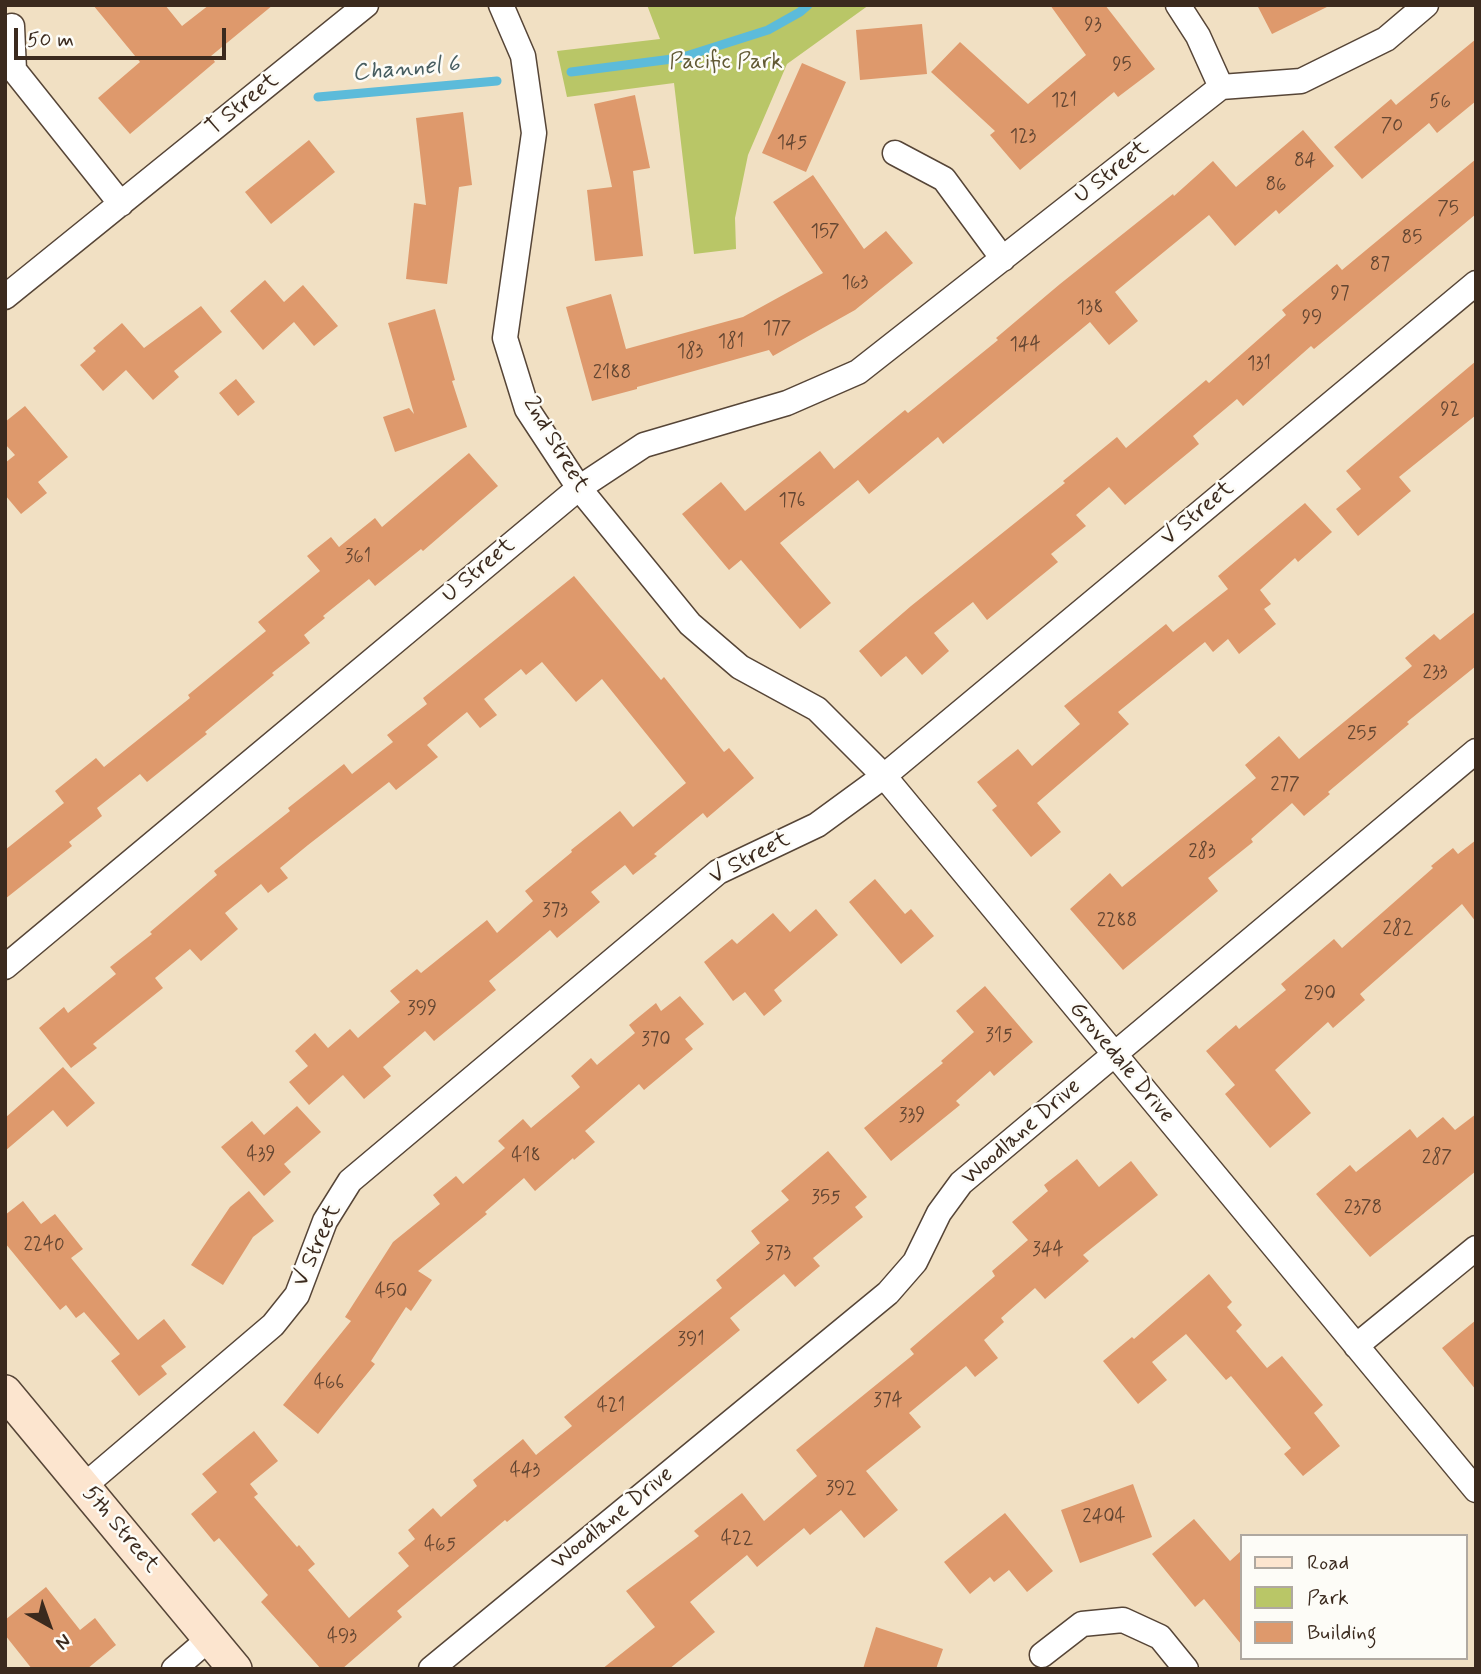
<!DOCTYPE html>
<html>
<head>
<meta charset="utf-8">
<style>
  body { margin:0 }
  #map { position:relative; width:1481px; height:1674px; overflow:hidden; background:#f1e0c3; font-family:Mynerve,sans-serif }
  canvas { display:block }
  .frame { position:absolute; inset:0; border:7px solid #3b2a1e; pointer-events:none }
  .legend { position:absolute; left:1240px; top:1534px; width:228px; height:126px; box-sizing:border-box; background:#fdfcf7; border:2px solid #afa8a0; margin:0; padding:9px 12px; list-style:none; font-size:21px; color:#3b2a1e }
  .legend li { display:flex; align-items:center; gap:14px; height:35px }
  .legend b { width:35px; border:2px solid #afa8a0 }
  .north { position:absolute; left:14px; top:1590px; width:70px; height:70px; -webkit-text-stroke:5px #fdfcf7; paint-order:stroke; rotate:140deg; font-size:19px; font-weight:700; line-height:28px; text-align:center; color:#3b2a1e }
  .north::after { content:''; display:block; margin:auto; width:24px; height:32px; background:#3b2a1e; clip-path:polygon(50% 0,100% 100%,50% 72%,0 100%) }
  .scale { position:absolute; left:14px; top:28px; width:212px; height:32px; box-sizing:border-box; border:4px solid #3b2a1e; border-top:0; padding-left:9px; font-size:21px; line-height:24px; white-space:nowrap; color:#3b2a1e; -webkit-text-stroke:5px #fdfcf7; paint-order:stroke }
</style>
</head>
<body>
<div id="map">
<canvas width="1481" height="1674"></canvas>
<div class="frame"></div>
<ul class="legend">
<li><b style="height:9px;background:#fce5cf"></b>Road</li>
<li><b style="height:19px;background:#b9c667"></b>Park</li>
<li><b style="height:19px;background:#de996c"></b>Building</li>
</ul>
<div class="north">N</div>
<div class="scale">50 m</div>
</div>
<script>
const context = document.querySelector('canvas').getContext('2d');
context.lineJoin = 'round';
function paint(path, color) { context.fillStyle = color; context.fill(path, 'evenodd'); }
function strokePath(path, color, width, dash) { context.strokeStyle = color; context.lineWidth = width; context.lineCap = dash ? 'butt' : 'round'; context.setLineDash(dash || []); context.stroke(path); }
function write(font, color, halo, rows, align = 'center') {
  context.font = font + ' Mynerve,sans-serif'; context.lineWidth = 5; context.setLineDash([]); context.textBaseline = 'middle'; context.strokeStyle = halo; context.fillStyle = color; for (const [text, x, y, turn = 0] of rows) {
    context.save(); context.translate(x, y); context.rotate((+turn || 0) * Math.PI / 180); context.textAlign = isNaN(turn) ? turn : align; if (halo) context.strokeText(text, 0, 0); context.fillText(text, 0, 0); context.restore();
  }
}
paint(new Path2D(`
  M 647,5 L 869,5 L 787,64 L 748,155 L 735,218 L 736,249 L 694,254 L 674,83 L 567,97 L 557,51 L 660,39 Z`), '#b9c667');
strokePath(new Path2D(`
  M 571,72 L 680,58 L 768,30 L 800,12 L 808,5
  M 318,97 L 497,81`), '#5cbbda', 9);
paint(new Path2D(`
  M 93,5 L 165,5 L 182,26 L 209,5 L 273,5 L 211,56 L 215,62 L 130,134 L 98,98 L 140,62 Z
  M 1050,5 L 1105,5 L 1155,69 L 1118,97 L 1114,92 L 1020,170 L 990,135 L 995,131 L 931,72 L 960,42 L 1028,104 L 1086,55 Z
  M 1257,5 L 1331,5 L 1272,34 Z
  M 922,24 L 927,74 L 860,80 L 856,30 Z
  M 1476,39 L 1476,101 L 1437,133 L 1429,123 L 1362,179 L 1334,147 L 1391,99 L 1396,105 Z
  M 802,63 L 846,82 L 806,172 L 762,153 Z
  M 635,95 L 650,168 L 633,171 L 643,256 L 595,261 L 587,190 L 612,187 L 594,104 Z
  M 463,112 L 472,185 L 459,187 L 447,284 L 406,279 L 414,203 L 426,205 L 416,118 Z
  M 1303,130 L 1334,166 L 1279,214 L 1276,210 L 1235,246 L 1209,215 L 1115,292 L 1138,321 L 1109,345 L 1090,322 L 943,444 L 938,437 L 869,494 L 858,480 L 780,543 L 831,603 L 800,629 L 741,560 L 729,570 L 682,514 L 721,482 L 745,511 L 820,451 L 834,469 L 905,410 L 908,413 L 998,340 L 996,338 L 1060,284 L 1173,194 L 1174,196 L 1213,161 L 1236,187 Z
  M 309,140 L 335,172 L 271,224 L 245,192 Z
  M 1476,159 L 1476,214 L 1314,349 L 1311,346 L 1243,406 L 1237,399 L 1193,436 L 1199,444 L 1125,505 L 1109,487 L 1076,515 L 1086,526 L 1051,554 L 1058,562 L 987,620 L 973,602 L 934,633 L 949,651 L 922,675 L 906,656 L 881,677 L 859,651 L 911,606 L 1065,483 L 1063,481 L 1117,437 L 1126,448 L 1206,380 L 1209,383 L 1286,315 L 1282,310 L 1337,264 L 1342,270 Z
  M 813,175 L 864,249 L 886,231 L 913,263 L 855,310 L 773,356 L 769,350 L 637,387 L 637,389 L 592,401 L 566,307 L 611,294 L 626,349 L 743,317 L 823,273 L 773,202 Z
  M 265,280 L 284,302 L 303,285 L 338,326 L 314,346 L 294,322 L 263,350 L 230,311 Z
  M 201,306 L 222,332 L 174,371 L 179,377 L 153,400 L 126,370 L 103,391 L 80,365 L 96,351 L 93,348 L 122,323 L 144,348 Z
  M 435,309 L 455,380 L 452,381 L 467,427 L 395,452 L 383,417 L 409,408 L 414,414 L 388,323 Z
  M 1476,361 L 1476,415 L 1399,477 L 1411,491 L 1358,536 L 1336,509 L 1361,489 L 1346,471 Z
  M 236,379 L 255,402 L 238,416 L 219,393 Z
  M 25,406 L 68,457 L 38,482 L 47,493 L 21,514 L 5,495 L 5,463 L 15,455 L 5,444 L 5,422 Z
  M 469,453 L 498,486 L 423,551 L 421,549 L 375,586 L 369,579 L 323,616 L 325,618 L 304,635 L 310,643 L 272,673 L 274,675 L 205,732 L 207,734 L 147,782 L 140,774 L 97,808 L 102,816 L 69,842 L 72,846 L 5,899 L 5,850 L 64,803 L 55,791 L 96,758 L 104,767 L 190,698 L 188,695 L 266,631 L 258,622 L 320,571 L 307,556 L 331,537 L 339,547 L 375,518 L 382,527 Z
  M 1305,503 L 1332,532 L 1298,562 L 1295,558 L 1260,590 L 1271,604 L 1264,609 L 1276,624 L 1239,654 L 1228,639 L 1213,652 L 1205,642 L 1118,712 L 1129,724 L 1037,803 L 1061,832 L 1031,857 L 992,810 L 997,806 L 977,782 L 1018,749 L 1032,766 L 1080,724 L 1064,706 L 1166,624 L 1173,632 L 1228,589 L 1218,576 Z
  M 574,576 L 661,680 L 664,677 L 724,752 L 729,748 L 754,778 L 707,818 L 703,813 L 654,854 L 657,856 L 633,875 L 625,865 L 591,892 L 600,902 L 557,938 L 550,930 L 517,958 L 489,981 L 496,990 L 434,1041 L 425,1031 L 383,1067 L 391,1076 L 364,1099 L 343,1075 L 309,1105 L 289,1082 L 308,1066 L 295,1051 L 315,1033 L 328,1048 L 350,1029 L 358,1038 L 400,1002 L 390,991 L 417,969 L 421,973 L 487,920 L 497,933 L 533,901 L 525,891 L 572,852 L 571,850 L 620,811 L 633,827 L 686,783 L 602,679 L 576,702 L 542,662 L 526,675 L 521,669 L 484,699 L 497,715 L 480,728 L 467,712 L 427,745 L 438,757 L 396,790 L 389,782 L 308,845 L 280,868 L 288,878 L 268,893 L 261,884 L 225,913 L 238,929 L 201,961 L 190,949 L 155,978 L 163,988 L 93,1044 L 97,1048 L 71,1068 L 39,1028 L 64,1007 L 68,1013 L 116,974 L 110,967 L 152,934 L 150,932 L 217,875 L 214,871 L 290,811 L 288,808 L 344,764 L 352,774 L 393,742 L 387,735 L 427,704 L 423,698 Z
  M 1476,611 L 1476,666 L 1407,722 L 1409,724 L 1328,792 L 1330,794 L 1304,816 L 1292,803 L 1251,839 L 1253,842 L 1208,878 L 1218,891 L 1123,970 L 1070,909 L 1110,873 L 1122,887 L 1256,778 L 1245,765 L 1279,736 L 1299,759 L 1412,666 L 1405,658 L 1434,634 L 1440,640 Z
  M 1476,840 L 1476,922 L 1462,904 L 1360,994 L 1365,1000 L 1333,1028 L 1328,1022 L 1275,1070 L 1311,1113 L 1270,1148 L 1225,1094 L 1235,1085 L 1206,1051 L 1236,1025 L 1239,1029 L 1286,990 L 1281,984 L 1334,939 L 1342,948 L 1433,868 L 1431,866 L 1453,848 L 1458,854 Z
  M 875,879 L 905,914 L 911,909 L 934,936 L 901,964 L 849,902 Z
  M 816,909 L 838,935 L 774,990 L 782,1001 L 764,1016 L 745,992 L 733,1001 L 704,962 L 732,939 L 737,944 L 773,913 L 790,932 Z
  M 985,986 L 1033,1042 L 994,1076 L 990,1071 L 956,1101 L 960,1105 L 891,1161 L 864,1128 L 943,1063 L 941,1061 L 974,1032 L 956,1011 Z
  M 680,996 L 704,1024 L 685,1039 L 693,1049 L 644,1090 L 639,1084 L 585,1131 L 595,1142 L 574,1160 L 573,1158 L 535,1191 L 524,1178 L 485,1212 L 487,1214 L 418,1271 L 432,1280 L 411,1311 L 406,1307 L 371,1361 L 375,1364 L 318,1434 L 283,1405 L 351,1321 L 345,1317 L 393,1242 L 440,1204 L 433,1195 L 456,1176 L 463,1184 L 505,1148 L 498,1141 L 523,1119 L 531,1128 L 580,1087 L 571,1076 L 591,1058 L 597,1065 L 635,1033 L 629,1025 L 656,1003 L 661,1011 Z
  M 63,1067 L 95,1103 L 67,1127 L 53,1110 L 5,1151 L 5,1118 Z
  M 297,1106 L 321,1132 L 284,1164 L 291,1172 L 264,1196 L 221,1147 L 252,1121 L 264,1135 Z
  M 1476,1114 L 1476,1171 L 1370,1257 L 1316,1194 L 1350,1165 L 1356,1172 L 1410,1129 L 1417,1138 L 1443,1117 L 1455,1130 Z
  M 828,1151 L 867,1197 L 855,1207 L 863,1217 L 813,1258 L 820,1266 L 795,1287 L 784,1274 L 730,1318 L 740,1330 L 507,1522 L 505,1520 L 397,1611 L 402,1617 L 342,1669 L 321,1669 L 261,1602 L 268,1595 L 219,1538 L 214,1542 L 191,1514 L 217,1492 L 202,1474 L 254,1431 L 278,1461 L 250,1484 L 258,1494 L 254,1497 L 297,1547 L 299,1545 L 315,1564 L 308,1570 L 349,1618 L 409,1566 L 398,1553 L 415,1539 L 408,1530 L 433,1508 L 441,1517 L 477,1486 L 473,1480 L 523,1439 L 536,1455 L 572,1426 L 564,1417 L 722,1288 L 716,1280 L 760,1243 L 751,1231 L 789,1200 L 781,1191 Z
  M 1077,1159 L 1099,1187 L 1131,1161 L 1158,1195 L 1083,1255 L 1089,1261 L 1045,1299 L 1035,1288 L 1001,1318 L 1004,1322 L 984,1340 L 998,1358 L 975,1377 L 966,1366 L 909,1413 L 921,1427 L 866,1471 L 898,1510 L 864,1538 L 841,1510 L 810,1535 L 804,1528 L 757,1567 L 747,1555 L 690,1602 L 715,1632 L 669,1669 L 602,1669 L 655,1627 L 626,1591 L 699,1536 L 694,1531 L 742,1493 L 764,1521 L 817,1476 L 796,1450 L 914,1354 L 910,1349 L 995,1276 L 992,1271 L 1028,1240 L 1012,1222 L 1048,1191 L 1044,1185 Z
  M 249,1191 L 274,1221 L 253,1237 L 223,1285 L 191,1265 L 230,1207 Z
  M 23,1201 L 41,1224 L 55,1214 L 83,1249 L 71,1258 L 138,1340 L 164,1319 L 186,1347 L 161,1366 L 167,1374 L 139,1396 L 111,1361 L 120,1354 L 84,1312 L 76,1318 L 66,1305 L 60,1310 L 5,1243 L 5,1215 Z
  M 1209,1274 L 1232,1302 L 1227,1307 L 1242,1325 L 1236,1331 L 1267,1368 L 1282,1356 L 1323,1405 L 1314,1413 L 1340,1446 L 1303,1476 L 1284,1454 L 1291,1448 L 1231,1376 L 1226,1380 L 1186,1334 L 1152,1362 L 1167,1380 L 1138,1404 L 1103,1361 L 1132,1337 L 1134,1339 Z
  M 1476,1320 L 1476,1390 L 1442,1348 Z
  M 1133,1484 L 1152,1537 L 1080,1563 L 1061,1510 Z
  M 1005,1513 L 1053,1571 L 1027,1592 L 1009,1570 L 994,1582 L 990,1577 L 970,1594 L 944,1562 Z
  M 1194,1519 L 1230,1561 L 1241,1551 L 1241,1644 L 1204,1599 L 1195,1607 L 1152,1554 Z
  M 46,1587 L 80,1630 L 95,1618 L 116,1645 L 87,1669 L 32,1669 L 5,1635 L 5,1620 Z
  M 876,1627 L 943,1649 L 936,1669 L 863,1669 Z`), '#de996c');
const minor = new Path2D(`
  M 501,5 L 523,56 L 534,133 L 505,338 L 527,409 L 579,488 L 690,624 L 740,667 L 817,709 L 884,776 L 1476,1490
  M 1178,5 L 1198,36 L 1221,87
  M 12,26 L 14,70 L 121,204
  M 895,153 L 944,179 L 1003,259
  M 5,297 L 366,5
  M 5,967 L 579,488 L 644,445 L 787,403 L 858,372 L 1221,87 L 1301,81 L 1386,39 L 1426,5
  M 1356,1346 L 1476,1248
  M 84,1486 L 273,1325 L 297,1295 L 325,1221 L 350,1181 L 718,872 L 817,825 L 884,776 L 1476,283
  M 1042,1655 L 1082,1624 L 1123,1620 L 1160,1637 L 1186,1669
  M 174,1669 L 210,1638
  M 431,1669 L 888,1293 L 915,1262 L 939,1213 L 961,1183 L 1476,751`);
const secondary = new Path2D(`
  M 5,1392 L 235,1669`);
strokePath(minor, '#564537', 27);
strokePath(secondary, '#564537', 36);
strokePath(minor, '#fff', 24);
strokePath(secondary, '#fce5cf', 33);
write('19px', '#644632', null, [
  ["93",1093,26],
  ["95",1122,66],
  ["121",1064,102],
  ["56",1440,103],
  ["70",1392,127],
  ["123",1023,138],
  ["145",792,144],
  ["84",1305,162],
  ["86",1276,186],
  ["75",1448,210],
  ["157",825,233],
  ["85",1412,239],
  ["87",1380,266],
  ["163",855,284],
  ["97",1340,295],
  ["138",1090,309],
  ["99",1312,319],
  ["177",777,330],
  ["181",731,343],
  ["144",1025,346],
  ["183",690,353],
  ["131",1259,365],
  ["2188",612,374],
  ["92",1450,411],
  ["176",792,502],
  ["361",358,558],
  ["233",1435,674],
  ["255",1362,735],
  ["277",1285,786],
  ["283",1202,853],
  ["373",555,912],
  ["2288",1117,922],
  ["282",1398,930],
  ["290",1320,995],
  ["399",422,1010],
  ["315",999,1037],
  ["370",656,1041],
  ["339",912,1117],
  ["439",261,1156],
  ["418",526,1157],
  ["287",1437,1159],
  ["355",826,1199],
  ["2378",1363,1209],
  ["2240",44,1246],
  ["344",1048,1251],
  ["373",778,1255],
  ["450",391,1293],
  ["391",691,1341],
  ["466",329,1384],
  ["374",888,1402],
  ["421",611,1407],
  ["443",525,1472],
  ["392",841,1490],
  ["2404",1104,1518],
  ["422",737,1540],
  ["465",440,1546],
  ["493",342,1638]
]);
write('23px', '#615934', '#fdfcf7', [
  ["Pacific Park",726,63]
]);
write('23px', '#3b2a1e', '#fdfcf7', [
  ["T Street",243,105,-39],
  ["U Street",1112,173,-38],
  ["2nd Street",555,445,59],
  ["V Street",1198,514,-40],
  ["U Street",479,571,-40],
  ["V Street",750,859,-28],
  ["Grovedale Drive",1121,1063,50],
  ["Woodlane Drive",1022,1133,-41],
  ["V Street",318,1246,-66],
  ["Woodlane Drive",613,1519,-39],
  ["5th Street",120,1530,50]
]);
write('italic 24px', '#475d60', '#fdfcf7', [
  ["Channel 6",406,70,-5]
]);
</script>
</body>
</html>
